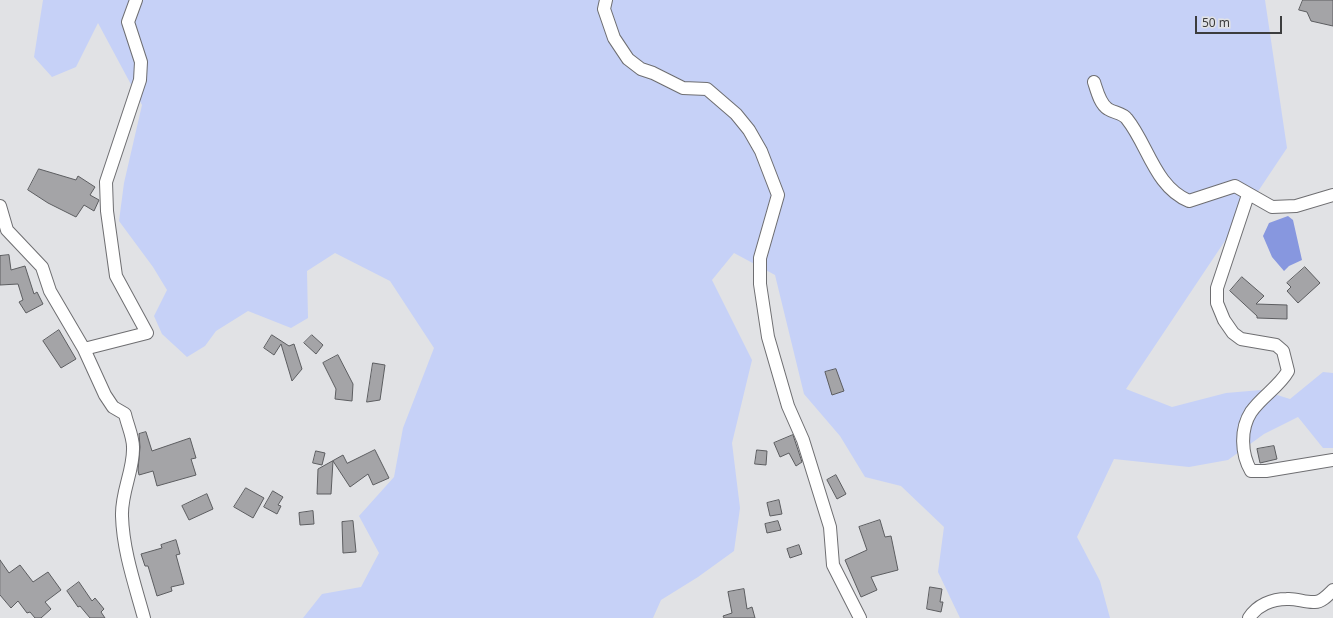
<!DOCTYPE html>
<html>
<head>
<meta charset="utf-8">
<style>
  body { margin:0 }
  #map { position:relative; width:1333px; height:618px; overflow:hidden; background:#e1e2e5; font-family:"Noto Sans",sans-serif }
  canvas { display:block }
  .scale { position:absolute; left:1195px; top:16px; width:87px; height:18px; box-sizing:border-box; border:2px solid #3c3d3e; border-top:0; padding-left:5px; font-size:12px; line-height:14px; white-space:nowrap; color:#3c3d3e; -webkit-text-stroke:3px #e1e2e5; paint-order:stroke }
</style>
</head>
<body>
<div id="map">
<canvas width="1333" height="618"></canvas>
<div class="scale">50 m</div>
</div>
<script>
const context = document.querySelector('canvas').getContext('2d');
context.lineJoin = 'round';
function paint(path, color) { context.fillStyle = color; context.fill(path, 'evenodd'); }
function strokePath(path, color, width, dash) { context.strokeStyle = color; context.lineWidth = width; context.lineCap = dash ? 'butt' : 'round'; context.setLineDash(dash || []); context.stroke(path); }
paint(new Path2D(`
  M 43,0 L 1265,0 L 1287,148 L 1126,389 L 1172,407 L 1226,393 L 1261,390 L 1290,399 L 1323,372 L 1333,373 L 1333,448 L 1323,448 L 1298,417 L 1264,434 L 1228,460 L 1189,467 L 1114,459 L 1077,537 L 1100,581 L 1110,618 L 960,618 L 938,572 L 944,527 L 901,486 L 865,477 L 840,436 L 804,394 L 775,275 L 734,253 L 712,280 L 752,360 L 732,443 L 740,508 L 734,551 L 698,577 L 661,600 L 653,618 L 303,618 L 322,594 L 361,587 L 379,553 L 359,516 L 394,477 L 403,428 L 434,348 L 390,281 L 335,253 L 307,271 L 308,318 L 291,328 L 248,311 L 216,331 L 205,346 L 187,357 L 162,334 L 154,316 L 167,290 L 153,267 L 119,221 L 124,183 L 142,105 L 98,23 L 76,67 L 52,77 L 34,57 Z`), '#c6d1f7');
paint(new Path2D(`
  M 1288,216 L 1293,220 L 1302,260 L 1289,266 L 1284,271 L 1272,257 L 1263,236 L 1269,223 Z`), '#8797df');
const building = new Path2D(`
  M 1303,0 L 1333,0 L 1333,26 L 1311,21 L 1307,12 L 1299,10 Z
  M 39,169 L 76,180 L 78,176 L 95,187 L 90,195 L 99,200 L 94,211 L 84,205 L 76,217 L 48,203 L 28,190 Z
  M 9,255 L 11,270 L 25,266 L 34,294 L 37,292 L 43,304 L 26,313 L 19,302 L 23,300 L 18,284 L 0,285 L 0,256 Z
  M 1305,267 L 1320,283 L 1298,303 L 1287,291 L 1291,287 L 1287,283 Z
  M 1242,277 L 1264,296 L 1256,304 L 1287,305 L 1287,319 L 1257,318 L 1257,316 L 1230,291 Z
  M 59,330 L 76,359 L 61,368 L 43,341 Z
  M 272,335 L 289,346 L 294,344 L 302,369 L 292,381 L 281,344 L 274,355 L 264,348 Z
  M 312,335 L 323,345 L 316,354 L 304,343 Z
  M 338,355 L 353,384 L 352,401 L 335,399 L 336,389 L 323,363 Z
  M 373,363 L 385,365 L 380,400 L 367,402 Z
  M 836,369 L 844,391 L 832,395 L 825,372 Z
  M 146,432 L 152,451 L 190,438 L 196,458 L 191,459 L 196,475 L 157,486 L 153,471 L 139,475 L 138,470 L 140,447 L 139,434 Z
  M 793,435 L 802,462 L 796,466 L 789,453 L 780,457 L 774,443 Z
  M 1274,446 L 1277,459 L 1260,463 L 1257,449 Z
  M 375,450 L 389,478 L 373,485 L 368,474 L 350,487 L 333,461 L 331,494 L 317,494 L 318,469 L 343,455 L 347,463 Z
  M 757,450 L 767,451 L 766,465 L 755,464 Z
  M 316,451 L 325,453 L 322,465 L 313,463 Z
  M 836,475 L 846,494 L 837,499 L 827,480 Z
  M 246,488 L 264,498 L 253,518 L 234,507 Z
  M 273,491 L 283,497 L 278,505 L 281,506 L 277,514 L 264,507 Z
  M 207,494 L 213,509 L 189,520 L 182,506 Z
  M 779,500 L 782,514 L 770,516 L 767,503 Z
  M 313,511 L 314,524 L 300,525 L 299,513 Z
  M 880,520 L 885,537 L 891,536 L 898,570 L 871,577 L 877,590 L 861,597 L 845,560 L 867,550 L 859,527 Z
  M 353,521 L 356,552 L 343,553 L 342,522 Z
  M 778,521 L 781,530 L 767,533 L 765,524 Z
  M 176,540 L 180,554 L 176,555 L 184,584 L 171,587 L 172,591 L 157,596 L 148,566 L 145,566 L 141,554 L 162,548 L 161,545 Z
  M 799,545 L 802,554 L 790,558 L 787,549 Z
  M 0,560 L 9,573 L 20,565 L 33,582 L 48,572 L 61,590 L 45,602 L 51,609 L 41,618 L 35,618 L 30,612 L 27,613 L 18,601 L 11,608 L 0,595 Z
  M 79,582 L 92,601 L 95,598 L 104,609 L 101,612 L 105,618 L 90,618 L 80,606 L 78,607 L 67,591 Z
  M 930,587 L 942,589 L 940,602 L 943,602 L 941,612 L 927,609 Z
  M 744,589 L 747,609 L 752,607 L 755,618 L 724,618 L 723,616 L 732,613 L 728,592 Z`);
paint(building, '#a4a4a7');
strokePath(building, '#5c5d60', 1);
const minor = new Path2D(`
  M 606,0 L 604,9 L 614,38 L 628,59 L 641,69 L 653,73 L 683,88 L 707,89 L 736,114 L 749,130 L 761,151 L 778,195 L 760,258 L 760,284 L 768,337 L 788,406 L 803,440 L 830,527 L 833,565 L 860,618
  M 1094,82 C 1097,91 1100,104 1108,109 C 1114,113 1123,113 1127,119 C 1148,145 1155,187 1189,201 L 1235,186 L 1272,207 L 1296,206 L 1333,195
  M 1248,195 L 1217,288 L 1217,303 L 1224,320 L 1233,333 L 1241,339 L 1276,345 L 1283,351 L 1288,371 C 1279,387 1262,396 1251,412 C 1240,429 1241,454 1251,471 L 1266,471 L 1333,460
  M 0,206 L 7,230 L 42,267 L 50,291 L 84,349 L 105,395 L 113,407 L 125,414 C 127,424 133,436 133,447 C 134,470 121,492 122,516 C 123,551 135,585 144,618
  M 84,349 L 147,333 L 116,276 L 107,211 L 106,182 L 140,80 L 141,62 L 128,22 L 136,0
  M 1249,618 C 1257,605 1272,599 1287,599 C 1296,598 1306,603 1315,602 C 1322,602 1328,595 1333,590`);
strokePath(minor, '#6e6e71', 14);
strokePath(minor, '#fff', 12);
</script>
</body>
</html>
